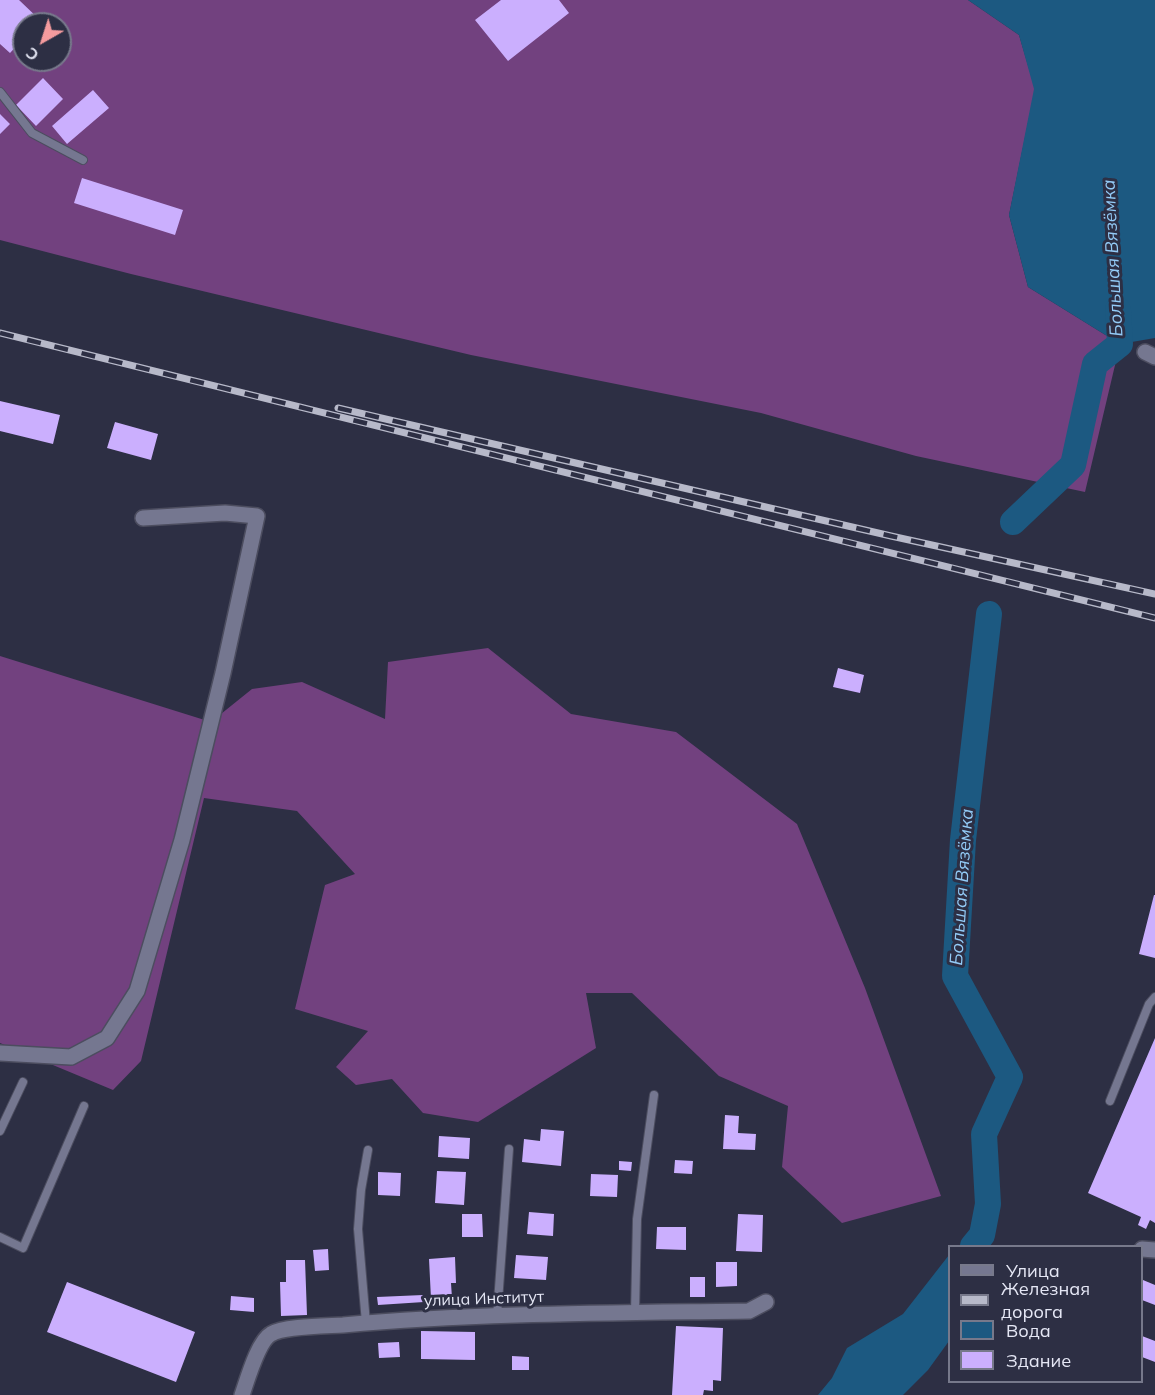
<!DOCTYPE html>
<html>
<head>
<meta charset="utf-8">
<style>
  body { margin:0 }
  #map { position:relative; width:1155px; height:1395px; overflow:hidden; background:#2d2f44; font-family:Mulish,sans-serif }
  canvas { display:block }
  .legend { position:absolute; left:948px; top:1245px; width:195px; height:138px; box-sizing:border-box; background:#2d2f44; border:2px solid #77798b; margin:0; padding:8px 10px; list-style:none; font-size:18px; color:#e5e7f5 }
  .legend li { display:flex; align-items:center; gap:12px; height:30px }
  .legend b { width:30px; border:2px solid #77798b }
  .north { position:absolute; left:12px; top:12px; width:60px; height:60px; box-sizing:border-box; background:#2d2f44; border:2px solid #77798b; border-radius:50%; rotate:219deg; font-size:16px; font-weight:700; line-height:24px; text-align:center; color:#e5e7f5 }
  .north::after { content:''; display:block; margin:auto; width:21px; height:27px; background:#f59b9e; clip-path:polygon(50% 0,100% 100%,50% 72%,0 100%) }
</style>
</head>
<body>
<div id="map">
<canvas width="1155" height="1395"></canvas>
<ul class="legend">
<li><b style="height:8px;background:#757790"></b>Улица</li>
<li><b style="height:8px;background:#b7b9c9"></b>Железная дорога</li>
<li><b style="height:16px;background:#1c5981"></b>Вода</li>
<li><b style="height:16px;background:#cbaffe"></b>Здание</li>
</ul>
<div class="north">С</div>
</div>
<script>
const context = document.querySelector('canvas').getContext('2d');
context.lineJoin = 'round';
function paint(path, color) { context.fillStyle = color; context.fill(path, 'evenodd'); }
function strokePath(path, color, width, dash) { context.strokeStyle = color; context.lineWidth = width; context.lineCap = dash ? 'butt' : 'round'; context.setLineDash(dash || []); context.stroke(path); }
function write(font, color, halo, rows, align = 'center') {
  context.font = font + ' Mulish,sans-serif'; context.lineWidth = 6; context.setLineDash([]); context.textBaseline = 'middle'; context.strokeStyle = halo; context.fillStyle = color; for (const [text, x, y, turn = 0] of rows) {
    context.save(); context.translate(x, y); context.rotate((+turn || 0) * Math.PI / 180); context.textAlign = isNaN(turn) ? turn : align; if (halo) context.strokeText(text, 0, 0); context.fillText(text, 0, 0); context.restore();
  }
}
paint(new Path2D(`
  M 0,0 L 968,0 L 1019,35 L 1035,89 L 1009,215 L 1028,287 L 1120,344 L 1085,492 L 916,456 L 761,413 L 471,355 L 131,274 L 0,240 ZM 24,24 L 60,24 L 60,60 L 24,60 Z
  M 488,648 L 571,714 L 676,732 L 797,824 L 865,988 L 941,1196 L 842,1223 L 782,1167 L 788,1106 L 719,1076 L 632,993 L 586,993 L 596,1048 L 478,1122 L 423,1113 L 392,1079 L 356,1085 L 336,1067 L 368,1031 L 295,1009 L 325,885 L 355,874 L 297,811 L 204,798 L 141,1061 L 113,1090 L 0,1043 L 0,656 L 211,722 L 252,689 L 302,682 L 385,719 L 388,662 Z`), '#72417f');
paint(new Path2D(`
  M 968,0 L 1155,0 L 1155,338 L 1120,344 L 1028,287 L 1009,215 L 1034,89 L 1019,35 Z
  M 949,1255 L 949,1341 L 928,1370 L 903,1395 L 818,1395 L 832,1378 L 847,1348 L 903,1314 Z`), '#1c5981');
strokePath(new Path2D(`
  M 1013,522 L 1073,465 L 1095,364 L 1120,344 L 1118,310
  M 973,1246 L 982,1235 L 988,1204 L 984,1134 L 1010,1077 L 955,976 L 963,840 L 989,614`), '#1c5981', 26);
paint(new Path2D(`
  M 0,0 L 19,0 L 41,21 L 38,24 L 24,24 L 24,38 L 10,53 L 0,44 Z
  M 501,0 L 559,0 L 569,13 L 508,61 L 475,20 Z
  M 43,78 L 63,99 L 36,126 L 16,105 Z
  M 93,90 L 109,108 L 67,144 L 52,126 Z
  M 0,114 L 10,124 L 0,134 Z
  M 82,178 L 183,210 L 175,235 L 74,203 Z
  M 0,401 L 60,415 L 53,444 L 0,431 Z
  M 115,422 L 158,434 L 151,460 L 107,448 Z
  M 838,668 L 864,675 L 860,693 L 833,687 Z
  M 1154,895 L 1155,895 L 1155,958 L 1139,954 Z
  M 1155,1038 L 1155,1223 L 1150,1220 L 1146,1229 L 1138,1225 L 1141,1217 L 1088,1193 Z
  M 725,1115 L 739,1116 L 738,1133 L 756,1134 L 755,1150 L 723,1149 Z
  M 541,1129 L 564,1131 L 561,1166 L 522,1162 L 524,1139 L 540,1141 Z
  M 439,1136 L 470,1138 L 469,1159 L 438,1157 Z
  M 675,1160 L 693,1161 L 692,1174 L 674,1173 Z
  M 619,1161 L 632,1162 L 631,1171 L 619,1170 Z
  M 437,1171 L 466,1172 L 464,1205 L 435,1203 Z
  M 378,1172 L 401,1173 L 400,1196 L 378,1195 Z
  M 591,1174 L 618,1175 L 617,1197 L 590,1196 Z
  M 529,1212 L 554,1214 L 553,1236 L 527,1234 Z
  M 462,1214 L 482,1214 L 483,1237 L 462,1237 Z
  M 738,1214 L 763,1215 L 762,1252 L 736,1251 Z
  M 657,1227 L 686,1227 L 686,1250 L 656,1249 Z
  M 328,1249 L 329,1270 L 315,1271 L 313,1250 Z
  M 516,1255 L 548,1257 L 546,1280 L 514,1278 Z
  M 455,1257 L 456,1283 L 451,1283 L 452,1298 L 431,1299 L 429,1259 Z
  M 286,1260 L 305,1260 L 307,1315 L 281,1316 L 280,1282 L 286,1282 Z
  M 716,1262 L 737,1262 L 737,1286 L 716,1287 Z
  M 690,1277 L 705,1277 L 705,1297 L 690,1297 Z
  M 1143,1280 L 1155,1285 L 1155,1305 L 1142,1300 Z
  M 67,1282 L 195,1332 L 176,1382 L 47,1332 Z
  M 423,1295 L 424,1302 L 378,1305 L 377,1297 Z
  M 231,1296 L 254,1298 L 254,1312 L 230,1310 Z
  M 676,1326 L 723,1328 L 721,1381 L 713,1380 L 713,1391 L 704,1390 L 703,1395 L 672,1395 Z
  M 421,1331 L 475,1332 L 475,1360 L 421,1359 Z
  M 1142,1336 L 1155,1341 L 1155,1362 L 1142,1357 Z
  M 399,1342 L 400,1357 L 379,1358 L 378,1343 Z
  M 512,1356 L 529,1357 L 529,1370 L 512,1370 Z`), '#cbaffe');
const lane = new Path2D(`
  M 0,92 L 32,133 L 83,160
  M 1110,1101 L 1149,1004 L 1155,997
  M 0,1131 L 23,1082
  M 0,1237 L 23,1248 L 84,1106
  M 635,1313 L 637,1219 L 654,1095
  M 497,1316 L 509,1149
  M 366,1323 L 358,1229 L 361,1190 L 368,1150`);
const street = new Path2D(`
  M 1145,352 L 1155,357
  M 0,1053 L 71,1057 L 107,1038 L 137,991 L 182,840 L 223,673 L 257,516 L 225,513 L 143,518
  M 1142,1249 L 1155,1250
  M 242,1395 C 247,1381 258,1341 271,1334 C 284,1326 326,1326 343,1325 C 478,1313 614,1313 749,1311 L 766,1302`);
strokePath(lane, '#4c4d5f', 10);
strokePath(street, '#4c4d5f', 18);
strokePath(lane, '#757790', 8);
strokePath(street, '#757790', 15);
const rail = new Path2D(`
  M 0,333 L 1155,618
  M 338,408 L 891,536 L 1155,594`);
strokePath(rail, '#b7b9c9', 7);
strokePath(rail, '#2d2f44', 4.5, [14]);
write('16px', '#e5e7f5', '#2d2f44', [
  ["улица Институт",484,1299,-2]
]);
write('italic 18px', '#93cbf7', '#2d2f44', [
  ["Большая Вязёмка",1113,258,-93],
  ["Большая Вязёмка",962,887,-86]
]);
</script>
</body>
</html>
